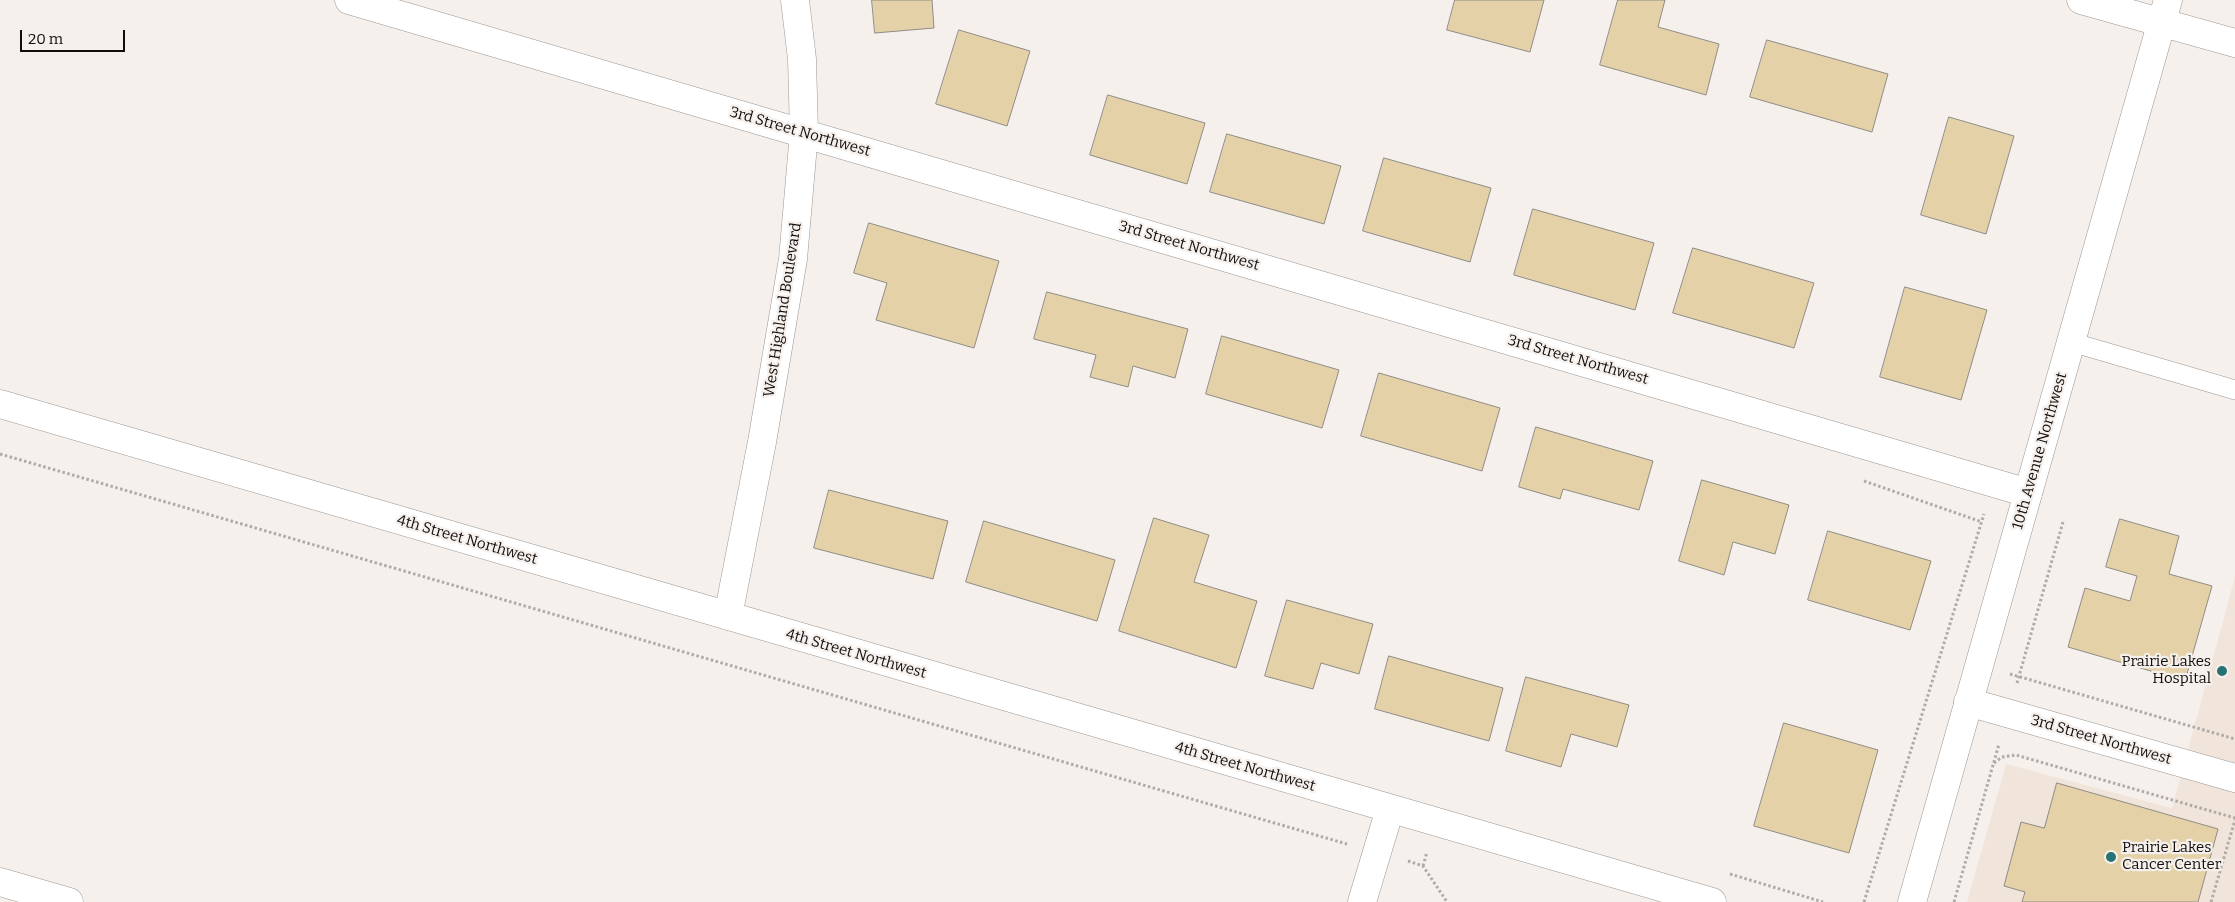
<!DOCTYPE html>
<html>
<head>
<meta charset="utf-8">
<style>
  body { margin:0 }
  #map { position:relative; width:2235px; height:902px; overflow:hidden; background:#f6f0ec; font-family:Bitter,serif }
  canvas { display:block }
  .scale { position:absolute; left:20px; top:30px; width:105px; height:22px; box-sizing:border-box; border:2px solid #100e0d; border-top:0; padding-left:6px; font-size:15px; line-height:18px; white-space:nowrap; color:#100e0d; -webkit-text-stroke:4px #f6f0ec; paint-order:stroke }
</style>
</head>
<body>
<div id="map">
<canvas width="2235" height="902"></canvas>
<div class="scale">20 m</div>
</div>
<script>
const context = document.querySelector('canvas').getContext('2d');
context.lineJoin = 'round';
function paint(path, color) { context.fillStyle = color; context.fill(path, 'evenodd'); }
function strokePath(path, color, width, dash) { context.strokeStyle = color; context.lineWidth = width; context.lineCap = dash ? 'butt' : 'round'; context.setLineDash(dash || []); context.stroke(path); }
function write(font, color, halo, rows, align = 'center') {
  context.font = font + ' Bitter,serif'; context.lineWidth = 4.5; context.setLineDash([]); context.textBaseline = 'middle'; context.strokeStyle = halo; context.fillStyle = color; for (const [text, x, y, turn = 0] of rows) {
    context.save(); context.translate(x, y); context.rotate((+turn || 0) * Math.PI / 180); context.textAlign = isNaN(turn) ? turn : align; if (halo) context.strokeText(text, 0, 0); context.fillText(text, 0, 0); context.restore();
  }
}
paint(new Path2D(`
  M 2235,577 L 2235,902 L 1967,902 L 2006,764 L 2172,808 Z`), '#f1e5db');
const building = new Path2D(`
  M 872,0 L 932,0 L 934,28 L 875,33 Z
  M 1455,0 L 1544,0 L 1530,52 L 1447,30 Z
  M 1618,0 L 1665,0 L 1658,27 L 1719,44 L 1706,95 L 1600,65 Z
  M 959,30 L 1030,51 L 1007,126 L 936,104 Z
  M 1767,40 L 1888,74 L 1872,132 L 1750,97 Z
  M 1108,95 L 1205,123 L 1187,184 L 1090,155 Z
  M 1949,117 L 2014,136 L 1986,234 L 1921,215 Z
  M 1227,134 L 1341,166 L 1324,224 L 1210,192 Z
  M 1384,158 L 1491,188 L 1470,262 L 1363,231 Z
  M 1533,209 L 1654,243 L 1635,310 L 1514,275 Z
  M 869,223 L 999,261 L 974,348 L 876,320 L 887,283 L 854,273 Z
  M 1693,248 L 1814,283 L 1794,348 L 1673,313 Z
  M 1905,287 L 1987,310 L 1961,400 L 1880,377 Z
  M 1047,292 L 1188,329 L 1175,378 L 1133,366 L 1128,387 L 1090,377 L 1096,355 L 1034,339 Z
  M 1222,336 L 1339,370 L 1322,428 L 1206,394 Z
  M 1379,373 L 1500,408 L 1482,471 L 1361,436 Z
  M 1536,427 L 1653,461 L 1639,510 L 1563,489 L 1560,499 L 1519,487 Z
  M 1702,480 L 1789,505 L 1775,554 L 1733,542 L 1724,575 L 1679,561 Z
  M 829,490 L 948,521 L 933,579 L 814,548 Z
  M 1154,518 L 1209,535 L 1194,582 L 1257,601 L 1236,668 L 1119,631 Z
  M 2120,519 L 2179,536 L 2169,574 L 2212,586 L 2185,681 L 2068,647 L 2085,588 L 2130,601 L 2137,576 L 2106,567 Z
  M 984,521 L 1115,560 L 1097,621 L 966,582 Z
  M 1828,531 L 1931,561 L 1910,630 L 1808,600 Z
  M 1287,600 L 1373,624 L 1359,674 L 1321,663 L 1313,689 L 1265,676 Z
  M 1389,656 L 1503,688 L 1489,741 L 1375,709 Z
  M 1526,677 L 1629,705 L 1617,747 L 1571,734 L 1561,767 L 1506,751 Z
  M 1784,723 L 1878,750 L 1849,853 L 1754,826 Z
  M 2057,783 L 2218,829 L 2198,902 L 2022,902 L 2025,892 L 2004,886 L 2021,822 L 2044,828 Z`);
paint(building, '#e4d1a8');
strokePath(building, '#8e8c86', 1);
const service = new Path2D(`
  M 2071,342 L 2235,390`);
const minor = new Path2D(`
  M 349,0 L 2028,493
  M 0,404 L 1712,902
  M 728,616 L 762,442 L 793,259 L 804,133 L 802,59 L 795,0
  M 1968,702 L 2235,778
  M 0,882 L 69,902
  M 1362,902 L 1390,809`);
const tertiary = new Path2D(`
  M 2081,0 L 2235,43
  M 1912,902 L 2168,0`);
strokePath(service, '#9c9692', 20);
strokePath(minor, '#9c9692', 29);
strokePath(tertiary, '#9c9692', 29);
strokePath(new Path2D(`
  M 0,454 L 1347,844
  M 1864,481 L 1982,522
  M 2010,674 L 2235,739
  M 2017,683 L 2063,522
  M 1994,763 L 2002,757 L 2016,755 L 2235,818
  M 1408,861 L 1423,866 L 1447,902
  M 1423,866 L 1427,852
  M 1730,874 L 1823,902
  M 1864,902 L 1984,514
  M 1954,902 L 1999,744
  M 2211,902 L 2235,820`), '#afaaa7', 3, [2.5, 2.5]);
strokePath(service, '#fff', 19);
strokePath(minor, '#fff', 28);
strokePath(tertiary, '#fff', 28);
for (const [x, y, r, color] of [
  [2222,671,6,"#277272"],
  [2111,857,6,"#277272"]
]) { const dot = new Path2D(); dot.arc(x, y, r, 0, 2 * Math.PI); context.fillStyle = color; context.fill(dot); strokePath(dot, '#f6f0ec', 2); }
write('15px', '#100e0d', '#f6f0ec', [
  ["3rd Street Northwest",800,132,16],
  ["3rd Street Northwest",1189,246,16],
  ["West Highland Boulevard",783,310,-81],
  ["3rd Street Northwest",1578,360,16],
  ["10th Avenue Northwest",2040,451,-74],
  ["4th Street Northwest",467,540,16],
  ["4th Street Northwest",856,654,16],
  ["3rd Street Northwest",2101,740,16],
  ["4th Street Northwest",1245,767,16]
]);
write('15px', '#100e0d', '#f6f0ec', [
  ["Prairie Lakes",2211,662],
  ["Hospital",2211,679],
  ["Prairie Lakes",2122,848,"left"],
  ["Cancer Center",2122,865,"left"]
], 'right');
</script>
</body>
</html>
